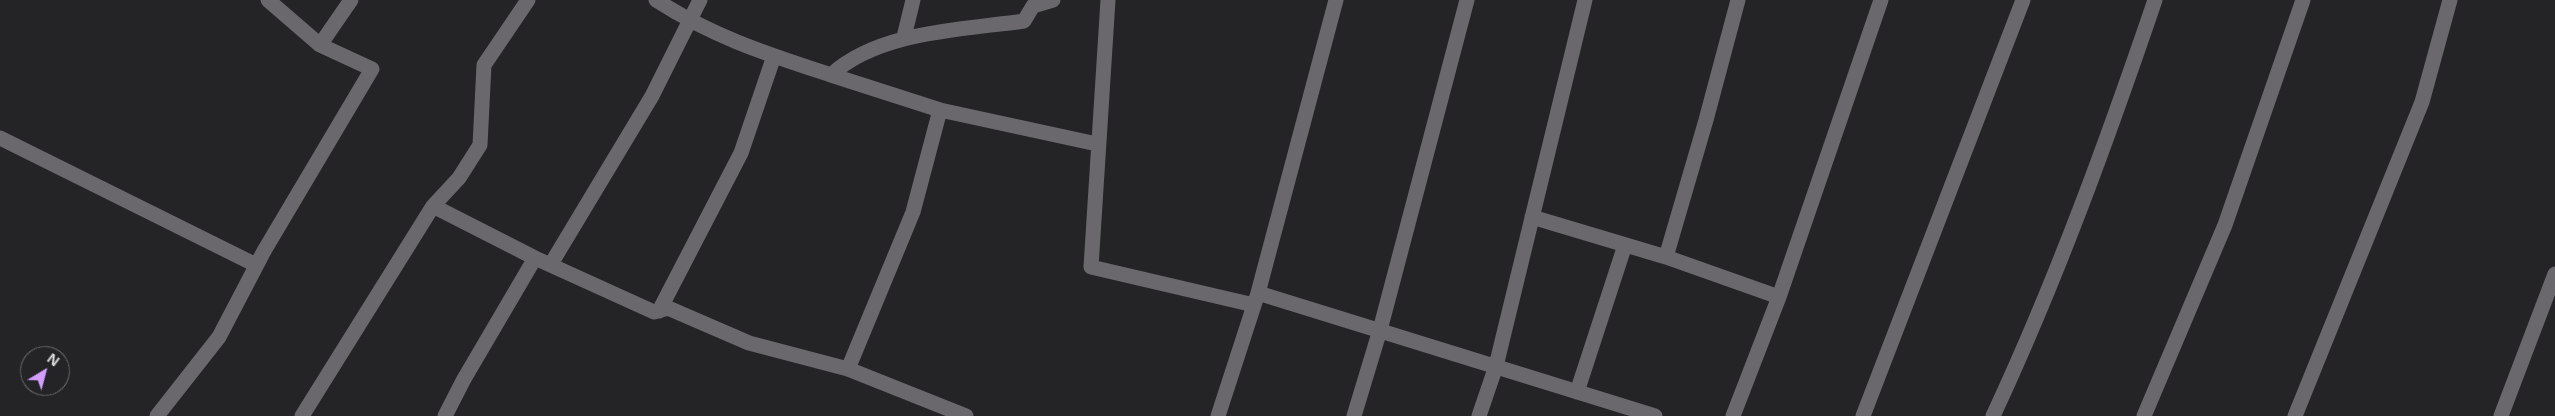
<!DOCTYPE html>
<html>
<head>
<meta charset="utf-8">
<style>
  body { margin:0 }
  #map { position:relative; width:2555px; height:416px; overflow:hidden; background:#242326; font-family:"Open Sans",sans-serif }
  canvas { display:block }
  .north { position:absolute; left:20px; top:346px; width:50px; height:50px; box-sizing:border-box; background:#242326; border:1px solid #6d6c6f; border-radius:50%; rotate:37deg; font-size:14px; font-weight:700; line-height:20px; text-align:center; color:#dbdadc }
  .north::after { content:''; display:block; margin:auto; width:18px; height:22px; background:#d29dfd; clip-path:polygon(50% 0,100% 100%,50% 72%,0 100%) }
</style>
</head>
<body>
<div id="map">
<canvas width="2555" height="416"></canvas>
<div class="north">N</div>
</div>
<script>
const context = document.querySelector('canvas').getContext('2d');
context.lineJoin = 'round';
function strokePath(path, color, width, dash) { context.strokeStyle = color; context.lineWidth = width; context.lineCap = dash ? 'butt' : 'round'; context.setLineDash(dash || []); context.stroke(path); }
strokePath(new Path2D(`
  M 268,0 L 320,45
  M 528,0 L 484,65 L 480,145 L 459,178 L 433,206 L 535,258 L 654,312 L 668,308 L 749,343 L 848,369 L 966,416
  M 656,0 C 713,37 767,54 831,75 C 879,31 962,30 1024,21 L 1033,6 L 1053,0
  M 1108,0 L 1091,267 L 1254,305
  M 904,37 L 913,0
  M 831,75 L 940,110 L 1097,144
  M 0,138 L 256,265
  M 1532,217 L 1666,257 L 1779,297
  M 1666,257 L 1706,120 L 1738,0
  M 551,264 L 652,96 L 700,0
  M 1258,293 L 1655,416
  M 659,311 L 741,153 L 774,56
  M 848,369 L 913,212 L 940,110
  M 1577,392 L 1625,245
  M 157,416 L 219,337 L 264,251 L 372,69 L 320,45 L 351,0
  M 302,416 L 433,206
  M 445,416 L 464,379 L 535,258
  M 1218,416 L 1258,293 L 1336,0
  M 1354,416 L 1380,330 L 1467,0
  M 1479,416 L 1496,366 L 1585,0
  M 1733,416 L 1779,297 L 1881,0
  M 1863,416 L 2023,0
  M 1993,416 C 2056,281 2107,141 2155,0
  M 2144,416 L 2225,225 L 2303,0
  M 2295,416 L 2422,102 L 2450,0
  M 2501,416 L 2555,274`), '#6a686c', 15);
</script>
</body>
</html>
